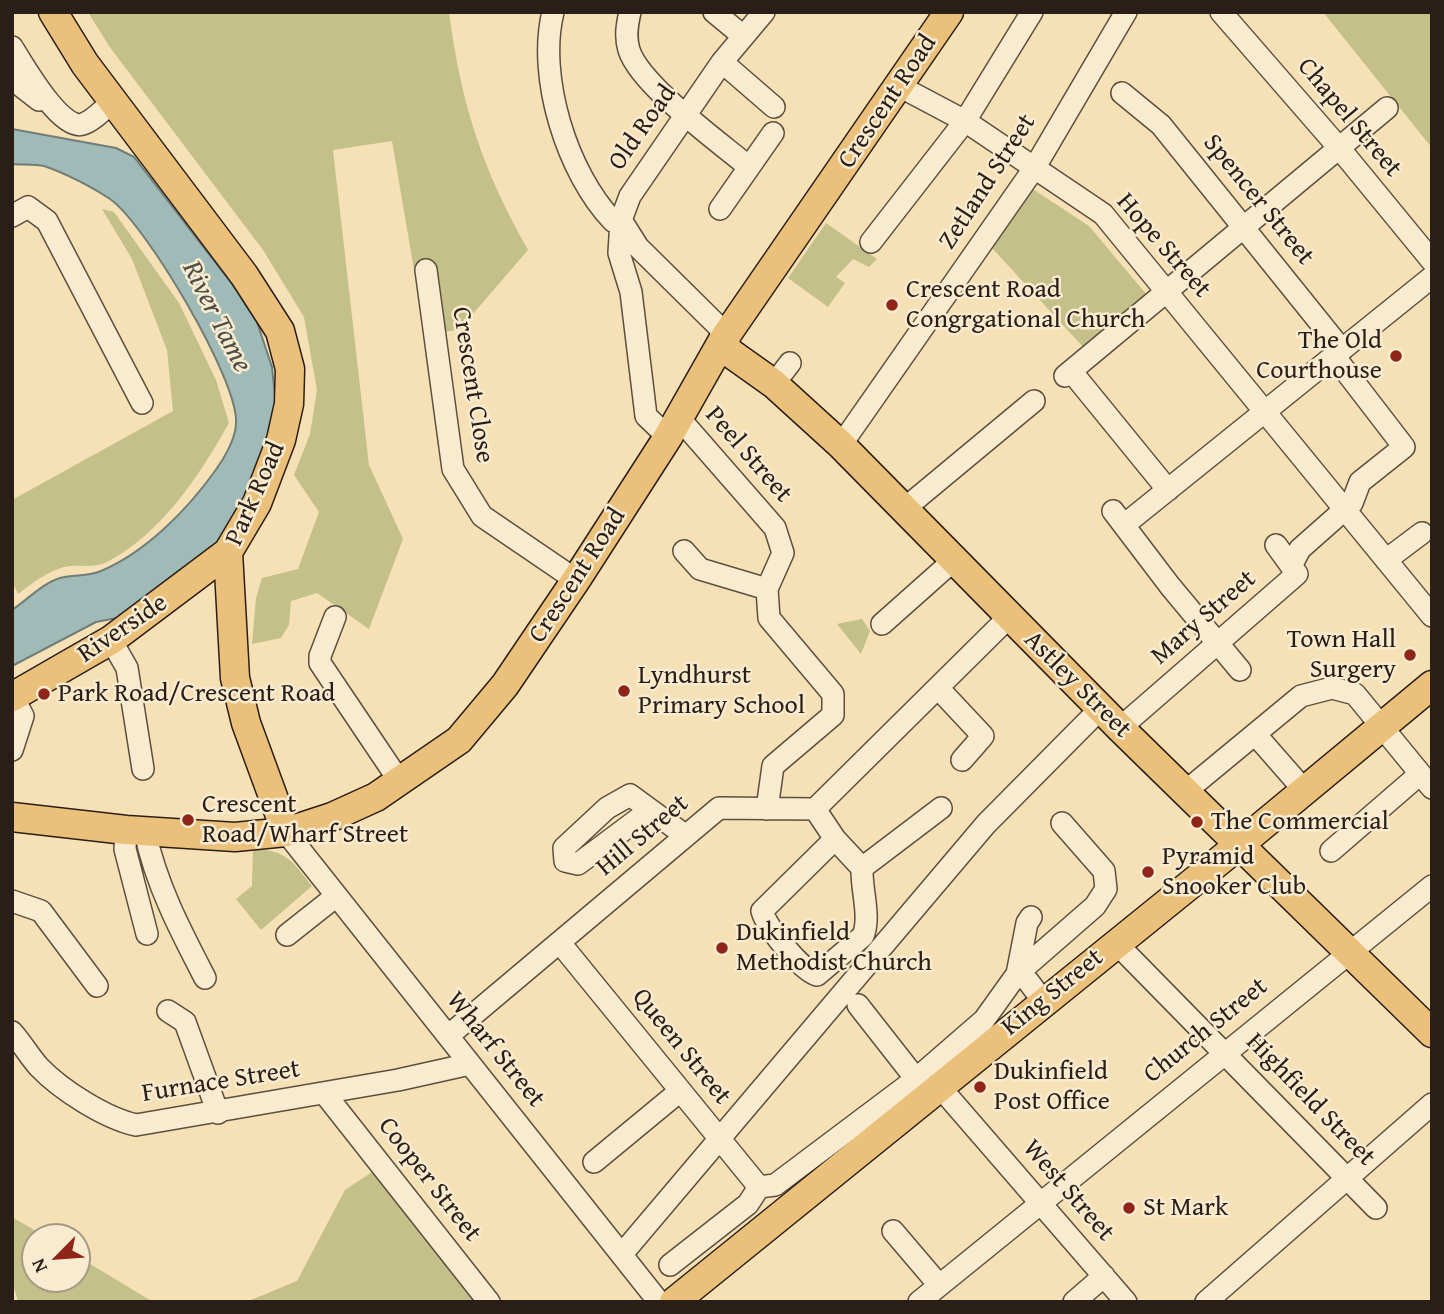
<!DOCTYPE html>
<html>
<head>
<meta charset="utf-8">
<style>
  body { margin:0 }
  #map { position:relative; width:1444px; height:1314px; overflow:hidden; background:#f6e0b5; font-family:"Gentium Book Plus",serif }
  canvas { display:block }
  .frame { position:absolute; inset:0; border:14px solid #2a1f18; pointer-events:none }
  .north { position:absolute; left:21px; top:1223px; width:70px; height:70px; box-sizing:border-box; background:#f9ebcf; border:2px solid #a69986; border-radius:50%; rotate:245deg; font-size:19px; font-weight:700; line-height:28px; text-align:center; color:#2a1f18 }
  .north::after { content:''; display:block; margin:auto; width:24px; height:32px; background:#8f2418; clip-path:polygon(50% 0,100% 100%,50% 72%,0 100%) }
</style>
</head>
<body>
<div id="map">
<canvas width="1444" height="1314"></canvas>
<div class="frame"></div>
<div class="north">N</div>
</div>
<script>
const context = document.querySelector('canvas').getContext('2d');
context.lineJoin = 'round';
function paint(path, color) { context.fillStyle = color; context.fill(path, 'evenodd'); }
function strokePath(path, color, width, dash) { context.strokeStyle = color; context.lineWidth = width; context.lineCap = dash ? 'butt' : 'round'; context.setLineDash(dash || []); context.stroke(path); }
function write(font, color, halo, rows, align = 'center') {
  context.font = font + ' "Gentium Book Plus",serif'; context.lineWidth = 5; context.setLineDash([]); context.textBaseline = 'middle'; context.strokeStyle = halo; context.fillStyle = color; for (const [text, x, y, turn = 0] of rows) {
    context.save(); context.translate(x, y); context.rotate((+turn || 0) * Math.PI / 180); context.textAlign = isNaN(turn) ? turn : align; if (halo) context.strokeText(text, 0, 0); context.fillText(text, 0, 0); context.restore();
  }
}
paint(new Path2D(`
  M 88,12 L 449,12 C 461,104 482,169 528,250 L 459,330 L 425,334 L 392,141 L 333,150 L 369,465 L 403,539 L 369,629 L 317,593 L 291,601 L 289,625 L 281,638 L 252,644 L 256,598 L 262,578 L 298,569 L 319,512 L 294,475 L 310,434 L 317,390 L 304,317 L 263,250 L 109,46 Z
  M 1323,12 L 1432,12 L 1432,148 Z
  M 1028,186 L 1089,226 L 1147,295 L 1085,349 L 992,248 Z
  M 102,209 L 114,212 L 179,303 L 216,380 L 229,423 C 199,476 162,533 107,562 C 95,568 82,565 70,566 C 51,568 33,583 18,594 L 12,581 L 12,500 L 173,411 L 167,350 L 132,259 Z
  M 826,223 L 877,259 L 869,267 L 853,259 L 836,277 L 845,283 L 828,307 L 788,278 Z
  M 862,619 L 870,631 L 861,654 L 837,624 Z
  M 253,849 C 287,850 292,861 312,886 L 261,930 L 236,899 L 252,886 Z
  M 375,1170 L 474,1302 L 246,1302 L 297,1281 L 345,1190 Z
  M 12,1217 L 46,1237 L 35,1237 L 35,1279 L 77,1279 L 77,1256 L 153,1302 L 18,1302 L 12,1279 Z`), '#c3c089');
const water = new Path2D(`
  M 12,129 L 116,148 L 134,157 L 235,288 L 257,322 L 272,367 L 276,406 L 273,431 L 254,484 L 211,553 L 127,616 L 96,622 L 12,666 L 12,610 C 27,600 43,583 60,578 C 74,574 88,577 101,571 C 146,552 187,510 215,471 C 224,459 236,438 236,423 C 239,381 145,223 110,199 C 92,187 65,173 44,166 C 34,164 22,165 12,164 Z`);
paint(water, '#a0bbb7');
strokePath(water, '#717d77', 2);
const minor = new Path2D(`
  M 553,12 C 537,77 567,173 613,221 L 621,220
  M 630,12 C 627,25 625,37 629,50 C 640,85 719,142 749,167
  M 714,12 L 743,36
  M 1221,12 L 1340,149 L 1432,261
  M 12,47 C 23,64 61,132 83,124 C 93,121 105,108 113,101
  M 722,62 L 774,107
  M 12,79 L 39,100
  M 899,86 L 965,121 L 1103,214 L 1432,616
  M 1122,93 L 1161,125 L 1342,350
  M 720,209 L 773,133
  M 12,216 L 28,207 L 47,221 L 142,403
  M 621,220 L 638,247 L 719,327 L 723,340
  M 871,242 L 965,121 L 1032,12
  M 426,270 L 453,469 L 482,516 L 576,580
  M 1071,371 L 1168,490
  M 1065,376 L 1387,108
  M 774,384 L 790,363
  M 679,418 L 775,528 L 783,553 L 767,589 L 769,618 L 833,694 L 833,715 L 773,766 L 767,809
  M 668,437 L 646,416 L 631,292 L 619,253 L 621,220 L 630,196 L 722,62 L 764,12
  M 841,445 L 1035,167 L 1126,12
  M 904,509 L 1034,401
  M 1113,511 L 1170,586 L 1240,670
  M 1124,525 L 1432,277
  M 684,551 L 700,569 L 767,589
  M 1386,560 L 1422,533
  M 1292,564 L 1300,549 L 1352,503 L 1360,482 L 1404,447 L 1334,356
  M 335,617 L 320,656 L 320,663 L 400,782
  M 882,624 L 954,560
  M 111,640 L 127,668 L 143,769
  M 939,689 L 983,736 L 962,760
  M 1120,728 L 1297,574 L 1276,545
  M 1255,734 L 1304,790
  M 12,750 L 23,716 L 13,697
  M 1186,791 L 1301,696 L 1332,688 L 1355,694 L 1432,788
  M 815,809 L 835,839 L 862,868 C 861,889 871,917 863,936 L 817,975 C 801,970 767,928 762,911 L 835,839
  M 649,811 L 578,864 L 565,861 L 564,848 L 607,808 L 630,795 L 686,836
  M 126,830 L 125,849 L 147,934
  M 145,832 C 156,884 180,930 205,978
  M 286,832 L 659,1302
  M 1331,851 L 1420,774
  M 862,868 L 941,808
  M 12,901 L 41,911 L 97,986
  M 287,935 L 335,897
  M 1115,942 L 1376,1208
  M 560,943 L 759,1187
  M 1017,974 L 1095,906 L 1106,889 L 1104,871 L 1062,823
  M 1017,974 L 1027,923 L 1031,917
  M 858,1005 L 916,1079
  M 168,1011 L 185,1022 L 218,1113
  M 12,1032 C 22,1043 29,1056 39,1067 C 61,1090 105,1118 136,1125 L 398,1080 L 470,1064
  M 448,1036 L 719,808 L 815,809 L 1009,617
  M 939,1086 L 1126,1302
  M 325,1094 L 489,1302
  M 594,1162 L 680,1091
  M 759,1187 L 775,1185 L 916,1079 L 984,1020 L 1017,974 L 1028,981 L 1043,1001
  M 893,1231 L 939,1285
  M 622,1254 L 986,824 L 1101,708
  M 670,1265 L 748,1204 L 759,1187
  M 919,1302 L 1432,886
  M 1074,1302 L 1104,1276
  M 1206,1302 L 1432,1104`);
const major = new Path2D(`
  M 53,12 L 85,64 L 244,275 L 280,331 L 290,369 L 289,404 L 281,440 L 257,503 L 228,552 L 235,678 L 246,723 L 286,832
  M 723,340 L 729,352 L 774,384 L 841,445 L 1120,728 L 1432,1033
  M 12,697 L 111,640 L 228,552
  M 12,817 L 126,830 L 235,837 L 286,832 L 332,817 L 376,797 L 459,740 L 505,685 L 576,580 L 668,437 L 723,340 L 949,12
  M 674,1302 L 1239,845 L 1432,685`);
strokePath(minor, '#5d4f3f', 24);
strokePath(major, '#2a1f18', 31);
strokePath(minor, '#f9ebcf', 21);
strokePath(major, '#ebc07a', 28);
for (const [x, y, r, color] of [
  [892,305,7,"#8f2418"],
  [1396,356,7,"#8f2418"],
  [1410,655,7,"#8f2418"],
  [624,691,7,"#8f2418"],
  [44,694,7,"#8f2418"],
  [188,820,7,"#8f2418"],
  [1197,822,7,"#8f2418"],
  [1148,872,7,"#8f2418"],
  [722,948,7,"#8f2418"],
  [980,1087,7,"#8f2418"],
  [1129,1208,7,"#8f2418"]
]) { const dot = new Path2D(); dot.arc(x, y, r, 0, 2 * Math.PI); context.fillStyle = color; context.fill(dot); strokePath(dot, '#f9ebcf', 2.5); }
write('26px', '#2a1f18', '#f9ebcf', [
  ["Crescent Road",888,102,-56],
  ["Chapel Street",1349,118,50],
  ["Old Road",643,128,-55],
  ["Zetland Street",988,182,-57],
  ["Spencer Street",1258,200,51],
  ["Hope Street",1163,246,49],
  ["Crescent Close",472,385,81],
  ["Peel Street",748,455,49],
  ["Park Road",256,494,-66],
  ["Crescent Road",578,576,-57],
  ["Mary Street",1204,618,-41],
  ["Riverside",123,629,-34],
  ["Astley Street",1077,685,45],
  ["Hill Street",643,836,-40],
  ["King Street",1053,993,-39],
  ["Church Street",1206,1031,-39],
  ["Queen Street",681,1047,51],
  ["Wharf Street",495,1050,51],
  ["Furnace Street",221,1082,-9],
  ["Highfield Street",1310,1100,46],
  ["Cooper Street",429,1180,52],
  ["West Street",1068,1191,49]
]);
write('26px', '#2a1f18', '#f9ebcf', [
  ["Crescent Road",906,290],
  ["Congrgational Church",906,320],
  ["The Old",1382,341,"right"],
  ["Courthouse",1382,371,"right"],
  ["Town Hall",1396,640,"right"],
  ["Surgery",1396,670,"right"],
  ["Lyndhurst",638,676],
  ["Primary School",638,706],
  ["Park Road/Crescent Road",58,694],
  ["Crescent",202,805],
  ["Road/Wharf Street",202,835],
  ["The Commercial",1211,822],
  ["Pyramid",1162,857],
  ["Snooker Club",1162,887],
  ["Dukinfield",736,933],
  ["Methodist Church",736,963],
  ["Dukinfield",994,1072],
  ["Post Office",994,1102],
  ["St Mark",1143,1208]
], 'left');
write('italic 28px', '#4d4e48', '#f9ebcf', [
  ["River Tame",216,317,63]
]);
</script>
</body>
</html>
